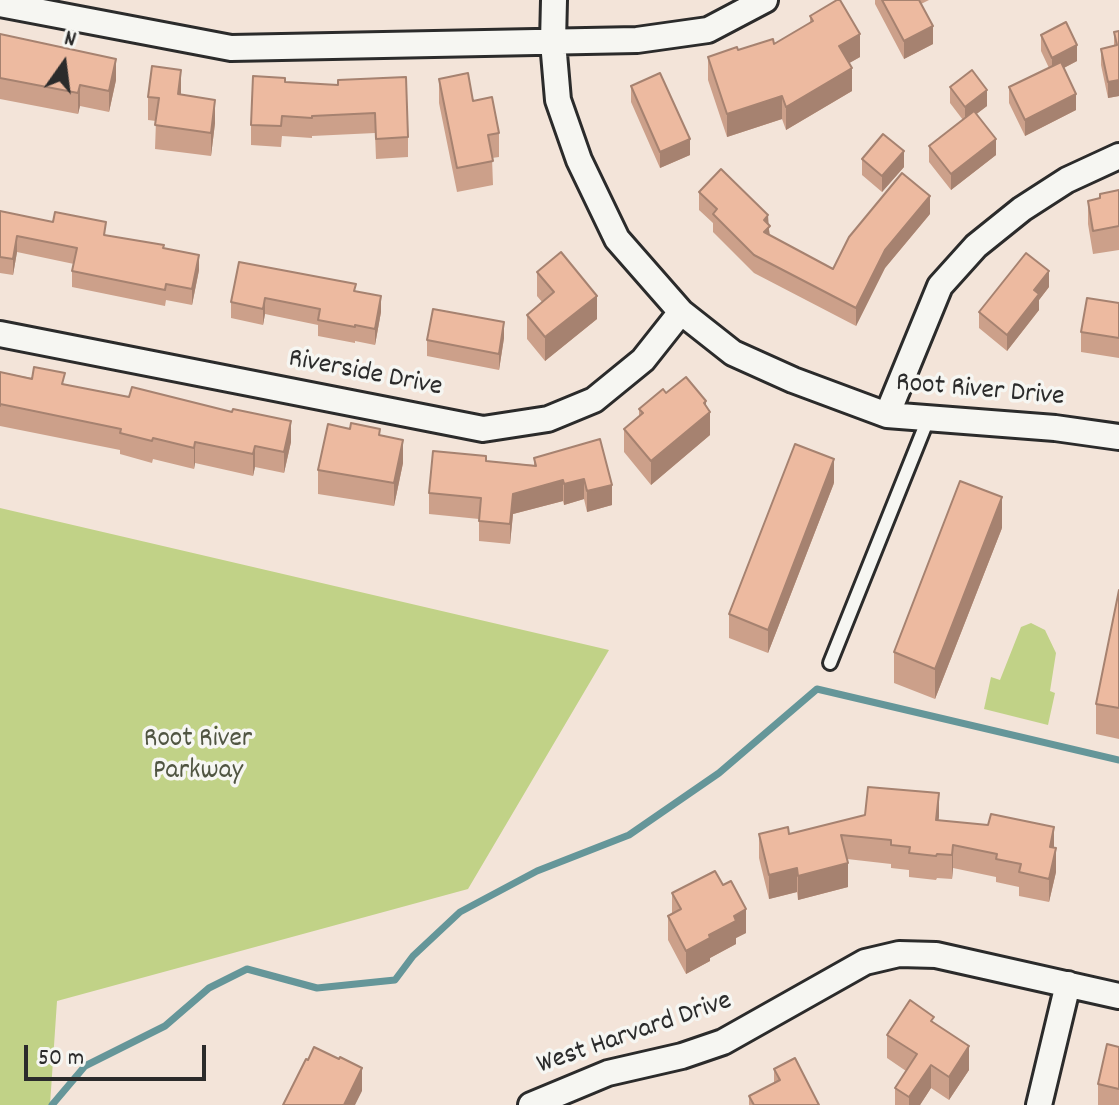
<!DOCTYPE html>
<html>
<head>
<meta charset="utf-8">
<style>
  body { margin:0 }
  #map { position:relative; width:1119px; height:1105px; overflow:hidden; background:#f3e4d9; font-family:Dekko,sans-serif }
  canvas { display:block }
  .north { position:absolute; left:24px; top:24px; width:80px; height:80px; -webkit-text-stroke:6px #f6f6f2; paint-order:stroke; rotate:14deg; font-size:22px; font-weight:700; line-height:32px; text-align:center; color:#2b2b2b }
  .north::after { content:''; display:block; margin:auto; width:28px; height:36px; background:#2b2b2b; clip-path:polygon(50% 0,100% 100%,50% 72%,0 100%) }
  .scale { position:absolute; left:24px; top:1045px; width:182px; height:36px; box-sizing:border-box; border:4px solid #2b2b2b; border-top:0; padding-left:10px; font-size:24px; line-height:28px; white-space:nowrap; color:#2b2b2b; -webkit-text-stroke:6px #f6f6f2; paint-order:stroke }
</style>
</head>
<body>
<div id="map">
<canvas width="1119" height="1105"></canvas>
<div class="north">N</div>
<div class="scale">50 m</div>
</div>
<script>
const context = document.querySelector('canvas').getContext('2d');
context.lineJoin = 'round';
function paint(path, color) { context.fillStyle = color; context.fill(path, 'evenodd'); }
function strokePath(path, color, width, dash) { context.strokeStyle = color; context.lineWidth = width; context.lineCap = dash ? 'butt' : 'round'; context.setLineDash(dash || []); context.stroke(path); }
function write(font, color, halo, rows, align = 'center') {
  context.font = font + ' Dekko,sans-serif'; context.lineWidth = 7; context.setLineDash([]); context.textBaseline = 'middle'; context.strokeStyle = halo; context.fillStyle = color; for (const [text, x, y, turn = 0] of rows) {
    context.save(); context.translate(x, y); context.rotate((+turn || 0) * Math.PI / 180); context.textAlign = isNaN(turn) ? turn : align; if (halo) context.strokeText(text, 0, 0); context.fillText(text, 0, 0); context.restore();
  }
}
paint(new Path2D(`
  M 0,508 L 609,650 L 468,889 L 57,1001 L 50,1105 L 0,1105 Z
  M 1031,623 L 1045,630 L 1056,653 L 1050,691 L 1055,693 L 1048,725 L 984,709 L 991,677 L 1000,680 L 1021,627 Z`), '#c1d287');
strokePath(new Path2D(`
  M 52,1105 L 85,1066 L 165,1026 L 209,988 L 247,969 L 317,988 L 395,980 L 413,956 L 460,912 L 537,871 L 629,835 L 719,773 L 817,689 L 1119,760`), '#659699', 7);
const service = new Path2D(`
  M 830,663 L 928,419`);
const minor = new Path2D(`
  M 554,0 L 553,42 L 558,100 L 579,160 L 617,239 L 681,312 L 733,353 L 793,380 L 887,415 L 1055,428 L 1119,437
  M 0,4 L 231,48 L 637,40 L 708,30 L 765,0
  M 0,334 L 483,429 L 548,419 L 594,400 L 643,360 L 681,312
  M 887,415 L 940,286 L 976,246 L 1022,209 L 1067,180 L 1119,156
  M 531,1105 L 608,1073 L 682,1056 L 723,1042 L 865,962 L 899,954 L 936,955 L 1119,996
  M 1039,1105 L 1068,984`);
strokePath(service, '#2b2b2b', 18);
strokePath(minor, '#2b2b2b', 30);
strokePath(service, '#f6f6f2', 12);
strokePath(minor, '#f6f6f2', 24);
paint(new Path2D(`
  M 875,0 L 929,0 L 921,4 L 933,44 L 904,59 L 875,4 Z
  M 810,16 L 860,57 L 849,63 L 852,91 L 786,130 L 782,119 L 727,137 L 708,80 L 708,57 L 774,44 L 810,23 Z
  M 1119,31 L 1119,96 L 1108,98 L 1101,65 L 1101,49 L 1114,46 L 1114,32 Z
  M 0,34 L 116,80 L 109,112 L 80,106 L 78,114 L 0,99 Z
  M 1041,35 L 1077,61 L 1064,68 L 1076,110 L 1025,136 L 1009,103 L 1009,87 L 1049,68 L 1041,51 Z
  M 439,79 L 473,101 L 499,133 L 499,157 L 492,158 L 493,185 L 457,192 L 439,103 Z
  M 285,82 L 338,85 L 408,137 L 408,157 L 376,159 L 375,133 L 312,136 L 312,138 L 282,136 L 281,147 L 251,145 L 251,125 Z
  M 631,86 L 690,155 L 660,168 L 631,102 Z
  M 950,87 L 987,106 L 976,114 L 996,155 L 951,190 L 929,162 L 929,146 L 963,120 L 950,103 Z
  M 181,95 L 215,123 L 211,156 L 155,149 L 156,121 L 148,120 L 148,97 Z
  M 862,159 L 904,167 L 882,192 L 862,175 Z
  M 1119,190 L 1119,250 L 1093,254 L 1088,224 L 1088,201 L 1100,199 Z
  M 699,192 L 768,224 L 770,235 L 833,269 L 930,214 L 885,268 L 856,326 L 754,273 L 713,232 L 713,223 L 699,210 Z
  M 0,211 L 164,248 L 199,270 L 192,305 L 166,300 L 165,306 L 72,287 L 72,271 L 74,264 L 17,252 L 13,275 L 0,273 Z
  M 239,262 L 356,291 L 381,312 L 375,345 L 355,341 L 355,343 L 318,336 L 318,325 L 265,314 L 263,325 L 231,318 L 231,302 Z
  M 537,272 L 597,319 L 545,361 L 527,339 L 527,315 L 542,302 L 537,296 Z
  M 1049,287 L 1039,300 L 1039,310 L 1007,351 L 979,328 L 979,312 Z
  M 1119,303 L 1119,358 L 1081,352 L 1081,332 Z
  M 504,338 L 499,370 L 427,356 L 427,340 Z
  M 0,372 L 65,384 L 291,442 L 284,473 L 255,467 L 253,476 L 195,463 L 194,469 L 153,459 L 152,463 L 120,454 L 120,450 L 0,426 Z
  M 666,393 L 710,435 L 651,485 L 624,452 L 624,429 L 639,416 L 639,409 Z
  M 380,435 L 403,463 L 394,506 L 318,494 L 318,470 Z
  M 600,439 L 612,505 L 587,512 L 584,499 L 564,505 L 563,501 L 513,514 L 510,544 L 479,541 L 479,519 L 429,514 L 429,493 L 486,461 L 534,465 L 534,458 Z
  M 834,483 L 768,653 L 729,638 L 729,614 Z
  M 1002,528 L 935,699 L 894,683 L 894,652 Z
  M 1119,590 L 1119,739 L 1096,734 L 1096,704 Z
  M 939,820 L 1054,848 L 1056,872 L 1049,902 L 1019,896 L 1019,887 L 996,882 L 996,877 L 953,868 L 952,879 L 937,878 L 936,880 L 909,877 L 909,870 L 891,868 L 891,864 L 847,859 L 848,887 L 798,900 L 797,892 L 769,899 L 759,858 L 759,834 L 789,834 Z
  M 672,893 L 746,933 L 736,938 L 736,944 L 710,958 L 710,961 L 686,974 L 668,940 L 668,916 L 672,914 Z
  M 934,1023 L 969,1070 L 949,1100 L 931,1088 L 920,1105 L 895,1105 L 895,1088 L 906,1071 L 887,1058 L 887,1035 Z
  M 1119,1047 L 1119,1105 L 1098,1105 L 1098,1084 Z
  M 774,1069 L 819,1105 L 749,1105 L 749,1096 L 774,1083 Z`), '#cca08a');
paint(new Path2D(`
  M 933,26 L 933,44 L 904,59 L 904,41 Z
  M 860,34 L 860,57 L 839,69 L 839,46 Z
  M 1077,45 L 1077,61 L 1052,74 L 1052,58 Z
  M 116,59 L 116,80 L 109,112 L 109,91 Z
  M 852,68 L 852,91 L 786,130 L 786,107 Z
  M 181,70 L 181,94 L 178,118 L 178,94 Z
  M 1119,80 L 1119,96 L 1108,98 L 1108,82 Z
  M 80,85 L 80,106 L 78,114 L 78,93 Z
  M 987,90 L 987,106 L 965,123 L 965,107 Z
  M 1076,94 L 1076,110 L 1025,136 L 1025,120 Z
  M 782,96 L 782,119 L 727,137 L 727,114 Z
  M 215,100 L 215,123 L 211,156 L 211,133 Z
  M 690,139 L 690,155 L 660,168 L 660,152 Z
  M 996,139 L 996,155 L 951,190 L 951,174 Z
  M 904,151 L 904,167 L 882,192 L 882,176 Z
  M 930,196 L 930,214 L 885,268 L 856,326 L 856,308 L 885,250 Z
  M 768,215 L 770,244 L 764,250 L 764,220 Z
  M 17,236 L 17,252 L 13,275 L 13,259 Z
  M 199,255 L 199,270 L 192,305 L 192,289 Z
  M 1049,271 L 1049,287 L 1039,300 L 1039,310 L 1007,351 L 1007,335 L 1034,290 Z
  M 381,296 L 381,312 L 375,345 L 375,329 Z
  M 597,296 L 597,319 L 545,361 L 545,337 Z
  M 265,298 L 265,314 L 263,325 L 263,309 Z
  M 504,322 L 504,338 L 499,370 L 499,354 Z
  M 706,401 L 706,415 L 710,412 L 710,435 L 651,485 L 651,461 Z
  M 291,421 L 291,442 L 284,473 L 284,452 Z
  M 403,440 L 403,463 L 394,506 L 394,483 Z
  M 195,442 L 195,463 L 194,469 L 194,448 Z
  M 255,446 L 255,467 L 253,476 L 253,454 Z
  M 834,459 L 834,483 L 768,653 L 768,630 Z
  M 584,479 L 584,499 L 564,505 L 564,484 Z
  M 563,480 L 563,501 L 513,514 L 510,544 L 510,524 L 513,494 Z
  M 612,485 L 612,505 L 587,512 L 587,491 Z
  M 1002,497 L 1002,528 L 935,699 L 935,669 Z
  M 939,793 L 939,817 L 936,844 L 936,820 Z
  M 1054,827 L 1054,851 L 1050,847 Z
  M 953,845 L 953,868 L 952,879 L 952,855 Z
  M 1056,848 L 1056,872 L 1049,902 L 1049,879 Z
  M 848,863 L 848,887 L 798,900 L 798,876 Z
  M 797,868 L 797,892 L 769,899 L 769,875 Z
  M 746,909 L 746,933 L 736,938 L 736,944 L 710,958 L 710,961 L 686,974 L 686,951 L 734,916 Z
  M 969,1046 L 969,1070 L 949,1100 L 949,1077 Z
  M 931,1065 L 931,1088 L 920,1105 L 909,1105 L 909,1097 Z
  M 362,1068 L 362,1091 L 355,1105 L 344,1105 Z`), '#a68270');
const building = new Path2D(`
  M 837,0 L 840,0 L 860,34 L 839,46 L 852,68 L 786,107 L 782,96 L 727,114 L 708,57 L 737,47 L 738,50 L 773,39 L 774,44 L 813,21 L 810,16 Z
  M 882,0 L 919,0 L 933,26 L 904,41 Z
  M 1066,22 L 1077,45 L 1052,58 L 1041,35 Z
  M 1119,31 L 1119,80 L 1108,82 L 1101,49 L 1117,45 L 1114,32 Z
  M 0,34 L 116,59 L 109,91 L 80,85 L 78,93 L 0,78 Z
  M 1061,62 L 1076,94 L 1025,120 L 1009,87 Z
  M 152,66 L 181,70 L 178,94 L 215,100 L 211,133 L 155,125 L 159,98 L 148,97 Z
  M 972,70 L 987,90 L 965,107 L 950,87 Z
  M 468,73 L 473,101 L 492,97 L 499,133 L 488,135 L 493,161 L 457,168 L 439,79 Z
  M 660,73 L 690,139 L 660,152 L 631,86 Z
  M 253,76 L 285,78 L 285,82 L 338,85 L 338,80 L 406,77 L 408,137 L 376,139 L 375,113 L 312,116 L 312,118 L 282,116 L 281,126 L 251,125 Z
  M 974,111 L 996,139 L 951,174 L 929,146 Z
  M 883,134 L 904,151 L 882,176 L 862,159 Z
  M 721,169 L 768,215 L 764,220 L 770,226 L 764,232 L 833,269 L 849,237 L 902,173 L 930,196 L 885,250 L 856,308 L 754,255 L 713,214 L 717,209 L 699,192 Z
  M 1119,190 L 1119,226 L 1093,231 L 1088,201 L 1100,198 L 1100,194 Z
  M 0,211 L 53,222 L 55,212 L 106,222 L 104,235 L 164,245 L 163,248 L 199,255 L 192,289 L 166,284 L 165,290 L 72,271 L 77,248 L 17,236 L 13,259 L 0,257 Z
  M 561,252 L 597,296 L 545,337 L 527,315 L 554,292 L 537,272 Z
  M 1026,253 L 1049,271 L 1034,290 L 1039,294 L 1007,335 L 979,312 Z
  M 239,262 L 356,284 L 354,291 L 381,296 L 375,329 L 355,325 L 355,327 L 318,320 L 320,309 L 265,298 L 263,309 L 231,302 Z
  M 1087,298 L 1119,303 L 1119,338 L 1081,332 Z
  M 433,309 L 504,322 L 499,354 L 427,340 Z
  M 34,367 L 65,373 L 62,384 L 129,397 L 132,387 L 232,412 L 233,409 L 291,421 L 284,452 L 255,446 L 253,454 L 195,442 L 194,448 L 153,438 L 152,441 L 120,433 L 121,429 L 0,404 L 0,406 L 0,372 L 32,379 Z
  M 686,377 L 706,401 L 704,403 L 710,412 L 651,461 L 624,429 L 643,413 L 639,409 L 663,389 L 666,393 Z
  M 351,423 L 380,429 L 379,435 L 403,440 L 394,483 L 318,470 L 328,424 L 350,429 Z
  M 600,439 L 612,485 L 587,491 L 584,479 L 564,484 L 563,480 L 513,494 L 510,524 L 479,521 L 481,498 L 429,493 L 433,451 L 486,456 L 486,461 L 536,466 L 534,458 Z
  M 795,444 L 834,459 L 768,630 L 729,614 Z
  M 960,481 L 1002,497 L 935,669 L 894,652 Z
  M 1119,590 L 1119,708 L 1096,704 Z
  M 868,787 L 939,793 L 936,820 L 988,825 L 991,814 L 1054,827 L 1050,847 L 1056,848 L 1049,879 L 1019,872 L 1021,864 L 996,859 L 997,854 L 953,845 L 952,855 L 937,854 L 936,856 L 909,853 L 910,847 L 891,845 L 891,840 L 841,835 L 848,863 L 798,876 L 797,868 L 769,875 L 759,834 L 788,827 L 789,834 L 865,815 Z
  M 715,871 L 723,885 L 731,881 L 746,909 L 734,916 L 736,921 L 709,935 L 710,938 L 686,951 L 668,916 L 681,909 L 672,893 Z
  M 910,1000 L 934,1017 L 931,1021 L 969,1046 L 949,1077 L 931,1065 L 909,1097 L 895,1088 L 917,1054 L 887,1035 Z
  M 1107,1044 L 1119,1047 L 1119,1089 L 1098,1084 Z
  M 314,1047 L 339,1059 L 340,1057 L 362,1068 L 344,1105 L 283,1105 L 306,1059 L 308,1060 Z
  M 795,1058 L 819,1105 L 754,1105 L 749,1096 L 780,1080 L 774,1069 Z`);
paint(building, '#edbaa0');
strokePath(building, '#a68270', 2);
write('28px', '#2b2b2b', '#f6f6f2', [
  ["Riverside Drive",365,375,11],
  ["Root River Drive",980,392,5],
  ["West Harvard Drive",635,1035,-19]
]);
write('28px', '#505542', '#f6f6f2', [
  ["Root River",198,741],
  ["Parkway",198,773]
]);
</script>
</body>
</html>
